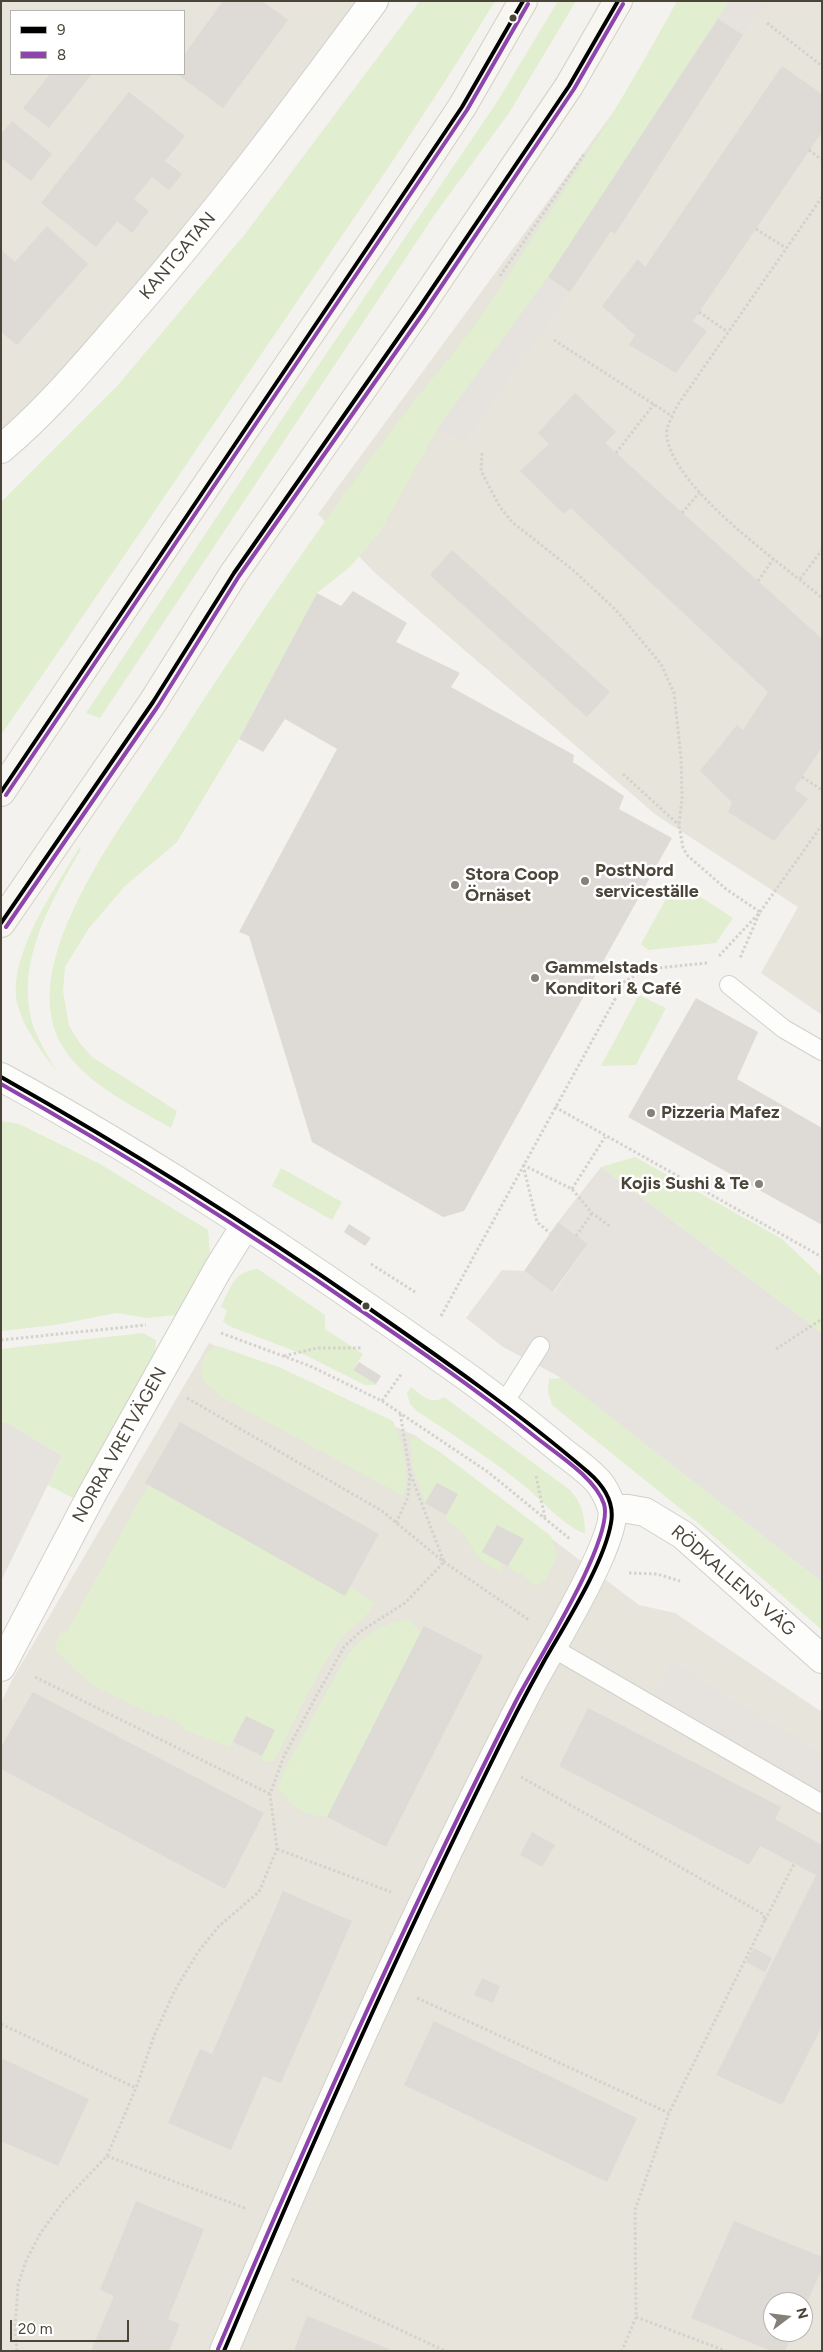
<!DOCTYPE html>
<html>
<head>
<meta charset="utf-8">
<style>
  body { margin:0 }
  #map { position:relative; width:823px; height:2352px; overflow:hidden; background:#f4f2ee; font-family:Figtree,sans-serif }
  canvas { display:block }
  .frame { position:absolute; inset:0; border:2px solid #4b4439; pointer-events:none }
  .legend { position:absolute; left:10px; top:10px; width:175px; height:65px; box-sizing:border-box; background:#fff; border:1px solid #b7b4b0; margin:0; padding:6px 9px; list-style:none; font-size:15px; color:#4b4439 }
  .legend li { display:flex; align-items:center; gap:10px; height:25px }
  .legend b { width:25px; border:1px solid #b7b4b0 }
  .north { position:absolute; left:763px; top:2292px; width:50px; height:50px; box-sizing:border-box; background:#fff; border:1px solid #b7b4b0; border-radius:50%; rotate:75deg; font-size:14px; font-weight:700; line-height:20px; text-align:center; color:#4b4439 }
  .north::after { content:''; display:block; margin:auto; width:18px; height:22px; background:#868178; clip-path:polygon(50% 0,100% 100%,50% 72%,0 100%) }
  .scale { position:absolute; left:10px; top:2320px; width:119px; height:22px; box-sizing:border-box; border:2px solid #4b4439; border-top:0; padding-left:6px; font-size:15px; line-height:18px; white-space:nowrap; color:#4b4439; -webkit-text-stroke:4px #fff; paint-order:stroke }
</style>
</head>
<body>
<div id="map">
<canvas width="823" height="2352"></canvas>
<div class="frame"></div>
<ul class="legend">
<li><b style="height:6px;background:#000"></b>9</li>
<li><b style="height:6px;background:#8e44ad"></b>8</li>
</ul>
<div class="north">N</div>
<div class="scale">20 m</div>
</div>
<script>
const context = document.querySelector('canvas').getContext('2d');
context.lineJoin = 'round';
function paint(path, color) { context.fillStyle = color; context.fill(path, 'evenodd'); }
function strokePath(path, color, width, dash) { context.strokeStyle = color; context.lineWidth = width; context.lineCap = dash ? 'butt' : 'round'; context.setLineDash(dash || []); context.stroke(path); }
function write(font, color, halo, rows, align = 'center') {
  context.font = font + ' Figtree,sans-serif'; context.lineWidth = 5; context.setLineDash([]); context.textBaseline = 'middle'; context.strokeStyle = halo; context.fillStyle = color; for (const [text, x, y, turn = 0] of rows) {
    context.save(); context.translate(x, y); context.rotate((+turn || 0) * Math.PI / 180); context.textAlign = isNaN(turn) ? turn : align; if (halo) context.strokeText(text, 0, 0); context.fillText(text, 0, 0); context.restore();
  }
}
paint(new Path2D(`
  M 1,1 L 388,1 L 238,202 L 37,436 L 1,461 ZM 11,11 L 184,11 L 184,74 L 11,74 Z
  M 695,1 L 822,1 L 822,1015 L 761,973 L 798,907 L 656,815 L 375,573 L 318,514 Z
  M 209,1343 L 416,1436 L 639,1605 L 675,1613 L 822,1712 L 822,2351 L 1,2351 L 1,1703 L 12,1680 ZM 773,2302 L 803,2302 L 803,2332 L 773,2332 Z`), '#e7e4dc');
paint(new Path2D(`
  M 420,1 L 495,1 C 427,114 351,222 277,331 C 185,466 94,601 1,735 L 1,502 L 118,385 L 245,234 Z
  M 558,1 L 576,1 L 509,113 L 435,214 L 100,718 L 86,713 L 284,416 L 497,102 Z
  M 677,1 L 729,1 L 548,277 L 438,428 L 380,532 L 350,567 L 317,593 L 239,739 L 177,842 L 125,886 L 89,928 L 65,967 L 63,991 L 69,1026 L 79,1042 L 92,1057 L 177,1111 L 171,1128 C 123,1100 54,1070 50,1007 C 44,927 125,821 168,755 C 240,643 314,532 395,426 C 418,394 445,365 468,334 C 489,307 507,277 526,248 C 580,168 631,86 677,1 Z
  M 79,848 L 81,849 C 51,902 13,965 34,1028 C 40,1043 49,1058 57,1072 C 42,1052 25,1031 18,1006 C 5,959 56,887 79,848 Z
  M 676,881 L 733,918 L 716,943 L 648,950 L 641,944 Z
  M 639,995 L 666,1008 L 636,1065 L 601,1066 Z
  M 1,1121 L 19,1124 L 100,1164 L 208,1230 L 210,1254 L 194,1289 L 177,1315 L 147,1318 L 116,1313 L 55,1325 L 1,1331 Z
  M 635,1157 L 782,1239 L 822,1277 L 822,1333 L 601,1167 Z
  M 281,1168 L 342,1202 L 332,1220 L 272,1186 Z
  M 258,1269 L 325,1315 L 325,1329 L 363,1354 L 353,1370 L 378,1385 L 365,1385 L 305,1355 L 229,1326 L 223,1321 L 227,1311 L 221,1306 C 231,1287 234,1271 258,1269 Z
  M 143,1333 L 156,1340 L 155,1353 L 73,1498 L 48,1485 L 62,1456 L 8,1423 L 1,1422 L 1,1349 Z
  M 218,1346 L 281,1368 L 393,1421 C 401,1436 412,1481 403,1496 L 222,1397 C 217,1392 210,1388 206,1383 C 196,1369 202,1351 218,1346 Z
  M 561,1378 L 822,1582 L 822,1630 L 698,1523 L 552,1405 L 548,1392 L 549,1379 Z
  M 411,1387 C 422,1395 431,1406 444,1397 L 570,1490 C 582,1503 585,1517 585,1534 C 560,1523 543,1501 522,1484 C 488,1457 453,1435 417,1411 L 410,1404 L 407,1393 Z
  M 415,1437 L 440,1452 L 551,1536 L 557,1556 L 546,1579 L 536,1587 L 522,1574 L 516,1573 L 508,1566 L 523,1539 L 497,1525 L 498,1560 L 504,1572 C 475,1563 478,1554 462,1533 C 458,1528 451,1524 446,1520 L 446,1515 L 458,1494 L 437,1483 L 425,1503 L 413,1467 L 410,1438 Z
  M 148,1485 L 350,1587 L 374,1603 C 366,1621 350,1626 339,1641 C 314,1677 296,1717 277,1756 L 271,1761 L 263,1761 L 262,1756 L 274,1730 L 246,1716 L 229,1747 L 183,1729 L 181,1724 L 159,1714 L 158,1717 L 92,1685 L 57,1652 L 55,1647 L 60,1633 L 66,1633 Z
  M 408,1620 L 421,1631 L 327,1817 C 300,1814 295,1808 278,1788 L 284,1771 L 344,1660 C 362,1637 379,1623 408,1620 Z`), '#e1eecf');
paint(new Path2D(`
  M 729,1 L 766,1 L 743,35 L 718,19 Z
  M 548,277 L 570,292 L 463,444 L 438,428 Z
  M 601,1167 L 822,1333 L 822,1582 L 558,1376 L 503,1347 L 466,1318 L 502,1270 L 524,1271 L 554,1292 L 588,1244 L 558,1222 Z
  M 1,1422 L 8,1423 L 62,1456 L 1,1581 Z
  M 673,1663 L 822,1754 L 822,1804 L 647,1703 Z`), '#e6e3df');
paint(new Path2D(`
  M 223,1 L 262,1 L 288,20 L 223,108 L 177,74 L 184,74 L 184,55 Z
  M 718,19 L 743,35 L 615,234 L 611,231 L 570,292 L 548,277 Z
  M 782,66 L 822,94 L 822,132 L 693,321 L 707,331 L 676,373 L 629,345 L 635,335 L 602,306 L 638,259 L 645,267 Z
  M 50,74 L 92,74 L 49,128 L 23,108 Z
  M 129,92 L 185,136 L 165,161 L 182,174 L 169,190 L 152,177 L 134,199 L 149,211 L 132,233 L 117,221 L 96,247 L 41,203 Z
  M 12,121 L 52,154 L 31,181 L 1,158 L 1,134 Z
  M 47,226 L 88,264 L 17,345 L 1,332 L 1,250 L 15,262 Z
  M 575,393 L 616,432 L 605,443 L 820,637 L 822,636 L 822,747 L 794,789 L 808,799 L 774,841 L 728,812 L 732,802 L 700,771 L 737,725 L 743,730 L 768,692 L 571,508 L 564,514 L 520,471 L 549,444 L 538,433 Z
  M 452,550 L 610,692 L 587,717 L 430,575 Z
  M 353,591 L 407,623 L 396,642 L 460,673 L 451,687 L 574,755 L 573,762 L 624,796 L 619,809 L 672,838 L 464,1211 L 443,1217 L 312,1142 L 249,936 L 239,932 L 337,749 L 285,719 L 263,752 L 239,739 L 317,593 L 341,606 Z
  M 696,998 L 758,1032 L 737,1079 L 822,1128 L 822,1225 L 628,1117 Z
  M 558,1222 L 588,1244 L 553,1292 L 524,1271 Z
  M 349,1224 L 371,1238 L 365,1246 L 344,1232 Z
  M 359,1362 L 381,1376 L 376,1384 L 353,1370 Z
  M 180,1422 L 379,1534 L 345,1596 L 145,1483 Z
  M 437,1483 L 458,1494 L 446,1515 L 425,1503 Z
  M 497,1525 L 524,1539 L 508,1566 L 482,1552 Z
  M 424,1626 L 483,1656 L 386,1847 L 327,1817 Z
  M 33,1692 L 264,1813 L 225,1889 L 1,1769 L 1,1747 Z
  M 588,1708 L 781,1807 L 775,1819 L 822,1845 L 822,2026 L 782,2105 L 716,2075 L 816,1875 L 760,1846 L 749,1865 L 559,1766 Z
  M 246,1716 L 275,1730 L 262,1756 L 233,1742 Z
  M 532,1832 L 555,1845 L 542,1867 L 520,1855 Z
  M 283,1891 L 352,1921 L 281,2083 L 263,2076 L 231,2150 L 168,2123 L 200,2049 L 212,2054 Z
  M 754,1948 L 772,1958 L 765,1972 L 746,1962 Z
  M 482,1978 L 500,1986 L 493,2003 L 474,1995 Z
  M 434,2021 L 637,2118 L 607,2182 L 404,2085 Z
  M 1,2058 L 89,2099 L 58,2166 L 1,2141 Z
  M 136,2201 L 204,2229 L 168,2319 L 180,2324 L 169,2351 L 91,2351 L 114,2296 L 100,2290 Z
  M 734,2221 L 822,2257 L 822,2269 L 803,2311 L 803,2302 L 773,2302 L 773,2332 L 793,2332 L 785,2351 L 771,2351 L 691,2318 Z
  M 307,2316 L 394,2351 L 294,2351 Z`), '#dedbd6');
const lane = new Path2D(`
  M 729,985 L 784,1029 L 822,1051
  M 504,1403 L 540,1346
  M 551,1647 L 822,1804`);
const street = new Path2D(`
  M 1,449 C 49,409 88,361 129,314 C 216,214 295,108 374,1
  M 1,1077 C 159,1163 309,1265 456,1369 C 493,1395 528,1423 563,1452 C 575,1461 592,1473 601,1485 C 605,1491 610,1502 612,1508 C 619,1538 549,1651 532,1683 C 419,1901 319,2125 224,2351
  M 612,1509 L 628,1509 L 645,1512 L 683,1535 L 822,1659
  M 1,1667 L 92,1494 L 218,1269 L 245,1226`);
const secondary = new Path2D(`
  M 1,792 L 170,539 L 377,235 L 462,107 L 523,1
  M 1,923 L 153,702 L 234,573 L 419,308 L 569,86 L 618,1`);
strokePath(lane, '#d2d0cb', 20);
strokePath(street, '#d2d0cb', 30);
strokePath(secondary, '#d3cfc5', 30);
strokePath(new Path2D(`
  M 471,2 L 471,1
  M 767,23 L 822,66
  M 809,150 L 822,160
  M 822,197 L 677,406 C 673,415 665,427 667,438 C 678,493 779,561 822,598
  M 756,229 L 786,248
  M 500,276 L 585,153
  M 699,312 L 728,332
  M 554,340 L 672,416
  M 482,453 L 481,471 L 500,507 L 512,522 L 573,570 L 615,609 L 661,664 L 674,693 L 681,757 L 682,799 L 679,825 L 683,848 L 688,856 L 726,889 L 760,912 L 740,958
  M 616,453 L 654,404
  M 682,513 L 700,492
  M 800,579 L 822,550
  M 758,581 L 774,558
  M 623,774 L 679,825
  M 802,777 L 822,790
  M 719,956 L 760,912 L 822,825
  M 555,1107 L 822,1257
  M 523,1165 L 572,1189 L 592,1213 L 611,1227
  M 523,1165 L 537,1222 L 550,1233
  M 572,1189 L 605,1137
  M 576,1236 L 592,1213
  M 371,1264 L 415,1292
  M 441,1316 L 625,981 L 648,969 L 708,963
  M 221,1333 L 310,1366 L 382,1401 L 488,1472 L 570,1539
  M 1,1340 L 146,1325
  M 776,1349 L 822,1319
  M 284,1356 L 317,1348 L 363,1348
  M 187,1398 L 382,1511 L 444,1562 L 529,1620
  M 382,1401 L 402,1373
  M 536,1476 L 545,1518
  M 396,1523 L 408,1497 L 410,1473 L 400,1412
  M 629,1573 L 657,1574 L 680,1581
  M 35,1677 L 270,1794
  M 521,1777 L 763,1914 L 765,1920 L 669,2113 L 635,2210 L 636,2317 L 622,2351
  M 277,1849 L 391,1892
  M 765,1920 L 794,1864
  M 417,1998 L 669,2113
  M 1,2024 L 136,2088
  M 107,2156 L 247,2209
  M 292,2279 L 445,2351
  M 636,2317 L 726,2351
  M 17,2351 L 15,2328 L 18,2285 L 26,2261 L 40,2234 L 63,2202 L 107,2156 L 136,2088 L 154,2036 L 175,1990 L 198,1952 L 219,1926 L 259,1892 L 277,1849 L 270,1794 L 284,1756 L 318,1693 L 344,1647 L 361,1631 L 405,1603 L 444,1562 L 410,1473`), '#d3d2cc', 3, [2.5, 2.5]);
strokePath(lane, '#fdfdfc', 18);
strokePath(street, '#fdfdfc', 28);
strokePath(secondary, '#f7f6f1', 28);
strokePath(new Path2D(`
  M 1,792 L 462,107 L 523,1
  M 1,923 L 153,702 L 234,573 L 419,308 L 569,86 L 618,1
  M 1,1077 C 127,1148 248,1224 367,1307 C 442,1359 518,1412 588,1472 C 603,1485 615,1502 611,1523 C 604,1564 564,1626 543,1663 C 524,1697 506,1732 489,1767 C 394,1959 307,2154 224,2351`), '#000', 4);
strokePath(new Path2D(`
  M 6,795 L 467,110 L 528,4
  M 6,927 L 158,706 L 239,576 L 424,312 L 574,89 L 623,4
  M 1,1084 C 123,1153 241,1227 356,1307 C 416,1348 476,1389 533,1435 C 555,1453 595,1477 604,1504 C 615,1539 535,1664 516,1701 C 408,1913 311,2130 218,2349`), '#8e44ad', 4);
for (const [x, y, r, color] of [
  [513,18,4.5,"#4b4439"],
  [585,881,5,"#868178"],
  [455,885,5,"#868178"],
  [535,978,5,"#868178"],
  [651,1113,5,"#868178"],
  [759,1184,5,"#868178"],
  [366,1306,4.5,"#4b4439"]
]) { const dot = new Path2D(); dot.arc(x, y, r, 0, 2 * Math.PI); context.fillStyle = color; context.fill(dot); strokePath(dot, '#fff', 2); }
write('18px', '#4b4439', '#fff', [
  ["KANTGATAN",178,256,-50],
  ["NORRA VRETVÄGEN",120,1445,-61],
  ["RÖDKALLENS VÄG",733,1581,41]
]);
write('bold 18px', '#4b4439', '#fff', [
  ["PostNord",595,871],
  ["serviceställe",595,892],
  ["Stora Coop",465,875],
  ["Örnäset",465,896],
  ["Gammelstads",545,968],
  ["Konditori & Café",545,989],
  ["Pizzeria Mafez",661,1113],
  ["Kojis Sushi & Te",749,1184,"right"]
], 'left');
</script>
</body>
</html>
